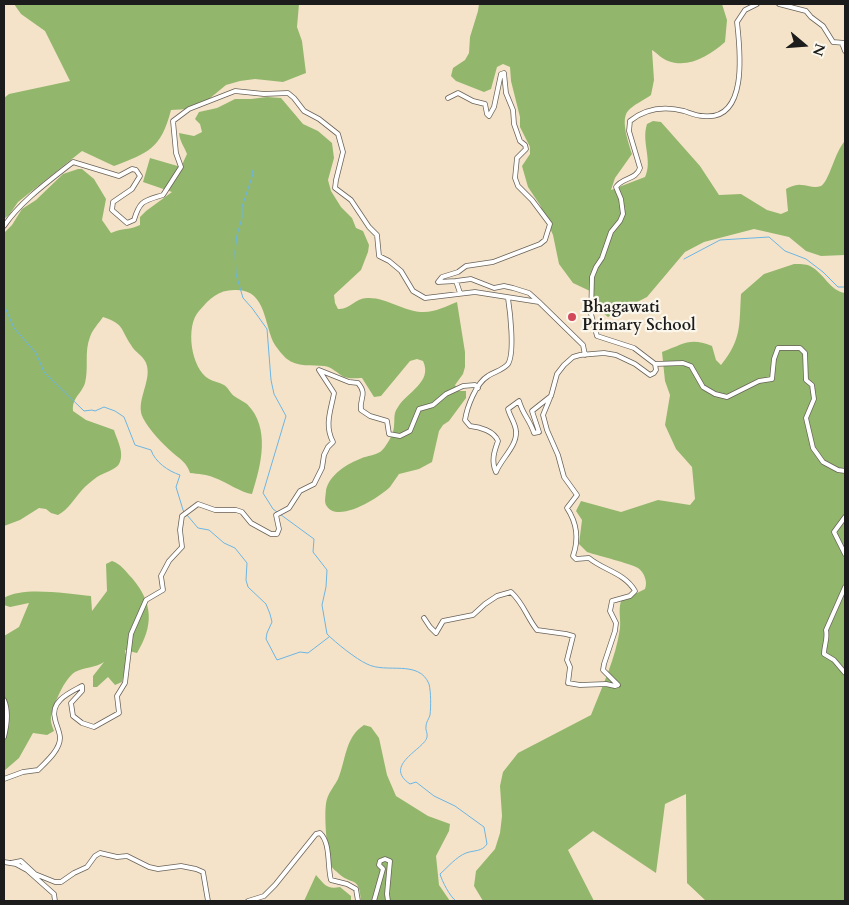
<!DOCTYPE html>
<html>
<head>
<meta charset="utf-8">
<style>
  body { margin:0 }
  #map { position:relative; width:849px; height:905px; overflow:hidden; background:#f5e3c9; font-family:Cardo,serif }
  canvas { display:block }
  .frame { position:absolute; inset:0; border:5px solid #1c1c1c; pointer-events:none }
  .north { position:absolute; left:779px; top:20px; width:50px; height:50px; -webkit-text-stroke:4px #fbf7ec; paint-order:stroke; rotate:108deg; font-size:14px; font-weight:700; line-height:20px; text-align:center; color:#1c1c1c }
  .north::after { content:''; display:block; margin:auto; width:18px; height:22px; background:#1c1c1c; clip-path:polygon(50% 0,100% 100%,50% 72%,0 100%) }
</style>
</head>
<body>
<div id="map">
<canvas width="849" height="905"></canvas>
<div class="frame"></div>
<div class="north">N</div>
</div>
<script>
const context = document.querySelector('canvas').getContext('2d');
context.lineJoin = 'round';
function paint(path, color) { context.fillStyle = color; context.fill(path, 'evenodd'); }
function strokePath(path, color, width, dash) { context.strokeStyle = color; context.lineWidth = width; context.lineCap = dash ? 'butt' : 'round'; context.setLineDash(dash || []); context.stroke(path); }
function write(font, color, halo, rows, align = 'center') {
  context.font = font + ' Cardo,serif'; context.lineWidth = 4.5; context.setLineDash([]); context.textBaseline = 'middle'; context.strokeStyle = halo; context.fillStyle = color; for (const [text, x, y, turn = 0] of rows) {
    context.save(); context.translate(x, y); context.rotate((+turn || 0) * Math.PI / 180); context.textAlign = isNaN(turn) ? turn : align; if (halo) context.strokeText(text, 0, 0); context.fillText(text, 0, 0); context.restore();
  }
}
paint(new Path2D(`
  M 14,4 L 299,4 L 297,27 L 302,41 L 306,73 L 283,82 L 255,79 L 240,81 L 226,85 L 204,103 L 189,109 L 171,110 C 161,149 148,153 114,166 L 82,151 L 18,202 L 9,215 L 4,219 L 4,98 L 9,94 L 70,81 L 45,31 L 21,14 Z
  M 479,4 L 722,4 L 727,20 L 725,42 C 710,55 689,69 668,61 C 662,59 657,53 652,50 L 654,80 L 651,95 C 644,100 633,105 628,111 C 620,120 629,144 632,154 L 615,178 L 611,190 L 645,177 C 653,161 641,142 647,124 L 653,121 L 661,122 L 700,166 L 719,195 L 741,194 L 767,210 L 781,214 L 788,211 L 786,189 C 790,187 796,184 801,185 C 808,185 814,189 821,186 C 829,182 835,151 845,141 L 845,255 L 821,256 L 806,251 L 789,237 L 754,229 L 704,242 L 685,252 L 647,297 L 608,317 L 597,308 L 592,292 L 573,283 L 559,264 L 553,235 L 540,205 L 528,187 L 522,166 L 530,154 L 530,147 L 520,127 L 520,117 L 511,81 L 510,67 L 503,64 L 497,67 L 491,89 L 484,92 L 456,81 L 451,76 L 453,68 L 465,60 L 469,53 L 470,37 L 478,11 Z
  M 267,97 L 281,98 L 303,124 L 318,131 L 332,143 L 334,158 L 328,180 L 331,191 L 341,207 L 352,218 L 356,228 L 363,231 L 369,245 L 368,252 L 361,270 L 334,295 L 335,303 L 338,309 C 350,310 355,298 367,298 C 387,297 403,312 424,312 C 435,312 447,306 457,302 L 465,352 L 465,367 L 463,374 L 455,385 L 459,391 L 466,391 L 466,398 L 449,421 L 443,425 L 439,431 L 432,462 L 419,469 L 399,474 C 396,478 393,483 390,487 C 380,497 337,525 326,505 C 324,501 326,494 326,490 C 330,474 347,464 362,458 C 367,456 375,455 380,452 C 386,448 394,433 394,426 C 395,418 393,414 398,407 C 407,392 433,382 423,361 L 417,359 L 410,361 L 381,396 L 374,397 L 362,378 C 357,378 349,379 344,377 C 337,373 332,367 324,366 C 313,365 296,367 287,359 C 283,356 278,349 275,345 C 264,327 267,290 237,290 C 219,289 210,298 199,311 C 185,326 191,369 209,379 C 214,382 219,382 224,385 C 228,387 230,393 234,396 C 238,399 243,401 247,404 C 271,428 261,466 252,494 C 242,493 226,482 215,478 C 207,474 198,474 190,473 C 187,463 180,459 173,453 C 163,444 149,430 143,418 C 135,402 151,383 147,366 C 145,356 135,353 131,345 C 120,328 124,324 103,317 C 99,323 92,330 90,337 C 84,352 89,368 85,383 C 81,395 72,397 73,411 L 86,420 L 114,430 C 117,440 125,453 119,464 C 117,469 103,473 97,477 C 92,481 86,485 82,490 C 74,499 68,510 58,515 L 51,513 L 46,509 L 39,508 L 20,520 L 4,526 L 4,233 L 12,225 L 22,209 L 36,200 L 63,174 L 78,169 L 82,169 L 94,179 L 106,199 L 102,220 L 111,233 C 122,228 130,230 140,225 L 140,217 L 146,211 L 172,192 L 143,182 L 150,158 L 181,167 L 187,154 C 184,146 180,142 179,133 L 194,136 L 202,132 L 200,124 L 195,119 L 199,112 L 217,108 L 235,99 L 251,99 Z
  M 794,264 C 799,264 806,264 810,266 C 824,273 830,291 845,293 L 845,901 L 706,901 L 687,883 L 686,794 L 665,804 L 656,873 L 593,831 L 568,850 L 594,901 L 483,901 L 474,886 L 476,871 L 495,849 L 500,833 L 502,816 L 500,786 L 503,772 L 518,753 L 591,715 C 602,687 616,658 620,628 C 621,619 618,611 621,601 L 645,589 C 648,582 644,572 638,568 C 629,563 599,556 587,552 L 579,544 L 582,520 L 576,511 L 581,501 L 621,512 L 658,500 L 690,505 L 695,499 L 692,467 L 676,449 L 665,425 L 670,395 L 665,381 L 662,352 C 684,344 690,337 712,346 L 716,360 L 721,365 C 742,339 739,325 741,294 L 764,274 Z
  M 112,561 C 121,564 125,571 132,578 C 153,603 154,625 137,653 L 125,650 L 127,660 L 122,682 L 115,685 L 108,677 L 97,687 L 93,687 L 93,676 L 104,662 C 95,668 84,667 75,672 C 64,679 54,704 51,716 C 50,721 52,726 54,731 L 47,735 L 33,733 L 19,758 L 4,771 L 4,636 L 19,627 L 29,603 L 10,607 L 4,605 L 4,598 C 23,586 68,594 91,596 L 92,611 L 107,591 L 106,564 Z
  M 364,725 L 371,727 L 379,738 L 387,775 L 396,796 L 428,816 L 450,824 L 449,831 L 436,856 L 439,885 L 450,901 L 361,901 C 359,874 352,887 337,872 C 337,872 332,868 332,867 C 327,857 323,810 327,799 C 329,792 335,785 338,779 C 346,760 345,737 364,725 Z
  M 316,875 C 324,884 327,890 340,887 L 351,896 L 351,901 L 304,901 Z`), '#92b76c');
strokePath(new Path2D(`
  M 252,170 L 253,174 L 242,207 L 242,218 L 237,235 L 235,252 L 236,274 L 243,298 L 252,308 L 267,329 L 271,380 L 274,394 L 286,416 L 263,493 L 273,509 L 314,539 L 313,552 L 327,570 L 326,587 L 322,605 L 327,634 C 336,643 356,659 367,664 C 386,674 419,659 429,684 C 431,692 431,707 430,715 C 429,719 426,722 426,726 C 425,730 428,733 427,737 C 425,749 382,765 410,784 L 416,782 L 434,796 L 455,806 L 484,827 L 487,844 C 482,852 474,850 466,853 C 456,857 448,867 440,874 C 442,881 450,897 456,901
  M 684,259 L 720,240 L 769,237 L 785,251 L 806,259 L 823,272 L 838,287 L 845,287
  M 4,305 L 14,328 L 36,353 L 44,372 L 84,411 L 92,410 L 95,411 L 104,407 L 115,411 L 124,417 L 135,445 L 151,450 C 155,462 168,471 180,475 L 176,487 L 184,513
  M 187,515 L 198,528 L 209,530 L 224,543 L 235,548 L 247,563 L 246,580 L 248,587 L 266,604 L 270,614 L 272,622 L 267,633 L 266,639 L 277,660 L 300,652 L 308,653 L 329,637`), '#6bb5e3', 1);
const street = new Path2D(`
  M 779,4 L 806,11 L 811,17 L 823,26 L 833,42 L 845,43
  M 842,43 L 845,51
  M 448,98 L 458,93 L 473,101 L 485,104 L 487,114 L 489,116 L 494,107 L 501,74 L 504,73 L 506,93 L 513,110 L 514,124 L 520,141 L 525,145 L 526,149 L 517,158 L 515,178 L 518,186 L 532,200 L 550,224 L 545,240 L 540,244 L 493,262 L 466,266 L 458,272 L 442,277 L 438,282 L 456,281 L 460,293
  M 4,226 C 21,201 49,181 73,162 L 119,176 L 132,169 L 136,170 L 140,176 L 132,189 L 113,202 L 112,210 L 127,223 L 134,220 C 140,200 144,201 163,195 L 181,167 L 176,153 L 173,121 L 189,109 L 235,91 L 264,94 L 288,93 L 294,98 L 304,111 L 319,119 L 338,134 L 343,152 L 336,180 L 335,188 L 351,200 L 369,227 L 377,235 L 379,256 L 389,261 L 401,271 L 413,291 L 425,298 L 475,292 L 539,302 L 583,345 L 585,355
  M 456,281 L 471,279 L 494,288 L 504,286 L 513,288 L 529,293 L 539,302
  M 508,298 C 510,311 515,353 508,364 C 503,370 494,372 488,376 C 476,383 467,407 465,420 L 470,426 C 480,427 494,431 498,441 C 494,452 491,461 496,472 C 501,459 517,446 516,432 C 516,424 510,417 508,409 L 519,401 C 523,415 530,420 534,433 L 539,432 L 532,411 L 551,396 L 557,374 L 564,365 L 573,357 L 580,355 L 604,353 L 616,355 L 635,364 L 650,375 L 654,373 L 656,370 L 655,364 L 634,348 L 597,336 L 591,314 L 592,277 L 596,267 L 602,258 L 611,232 L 620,221 L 623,214 L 621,199 L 616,187 C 623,177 636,180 640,168 L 629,131 L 630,121 C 646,108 664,106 684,111 C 690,113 697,116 703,116 C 749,122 740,49 737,22 L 745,10 L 757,4
  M 655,364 L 683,363 L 691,366 L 703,387 L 715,394 L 727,397 L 759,381 L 772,379 L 774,359 L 778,348 L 800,348 L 805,353 L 806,380 L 812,385 L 814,399 L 806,418 L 813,448 L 823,462 L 838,470 L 845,471
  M 845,517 L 834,532 L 845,554
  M 845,587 L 826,630 C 828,638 824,646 824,654 L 834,660 L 845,673
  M 424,618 L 430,627 L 436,633 L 443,621 L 473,615 L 485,604 L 497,596 L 511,592 C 524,604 526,616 537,630 L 566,634 L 573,636 L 567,660 L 570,667 L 568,683 L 580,685 L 606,684 L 615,686 L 618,685 L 603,670 L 604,664 L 615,631 L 616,623 L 610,611 L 612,601 L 630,596 L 635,591 C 625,573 603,570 589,558 L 576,559 L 573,556 C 579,539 577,523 567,508 L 577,495 L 564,477 L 558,455 L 547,430 L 543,415 L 550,398
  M 4,700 C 9,711 7,725 4,737
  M 4,779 L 23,772 L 38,770 C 46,762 60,750 60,738 C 60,732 56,725 55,719 C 50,701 69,693 82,686 L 82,691 L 71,703 L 73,716 L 82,723 L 94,727 L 119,713 L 117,696 L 125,683 L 131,634 L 146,600 L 163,590 L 161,576 L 169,561 L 182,547 L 180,530 L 182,516 L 198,504 L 215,510 L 236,510 L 242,512 L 251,523 L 271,534 L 277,534 L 279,529 L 276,515 L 289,508 L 300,491 L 314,484 L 322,468 L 324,455 L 328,447 L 333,442 C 324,425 331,410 334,393 L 319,370 L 349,382 L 358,383 C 368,395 359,398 361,410 L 370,416 L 387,421 L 389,434 L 400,436 L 410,431 L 419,409 L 433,405 L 446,394 L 463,386 L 475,385 L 478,388
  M 4,862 L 16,864 L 27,870 L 54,894 L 55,901
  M 11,863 L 21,861 L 35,874 L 55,882 L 61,882 L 74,873 L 87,867 L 95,856 L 100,853 L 117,857 L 127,856 L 149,867 L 158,869 L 181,866 L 196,869 L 203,872 L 208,901
  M 248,901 L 264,896 L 275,885 L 316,834 L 320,833 C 331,843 327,866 331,880 L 347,884 L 356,889 L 358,901
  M 374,901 L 383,869 L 379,865 L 380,861 L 385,859 L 390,861 L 387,894 L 388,901`);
strokePath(street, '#686259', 5.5);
strokePath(street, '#fff', 4);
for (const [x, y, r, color] of [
  [572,317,5,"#d1495b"]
]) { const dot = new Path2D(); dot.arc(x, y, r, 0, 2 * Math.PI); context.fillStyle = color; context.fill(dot); strokePath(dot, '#fbf7ec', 2); }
write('bold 16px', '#1c1c1c', '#fbf7ec', [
  ["Bhagawati",582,308],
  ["Primary School",582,326]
], 'left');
</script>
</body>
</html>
